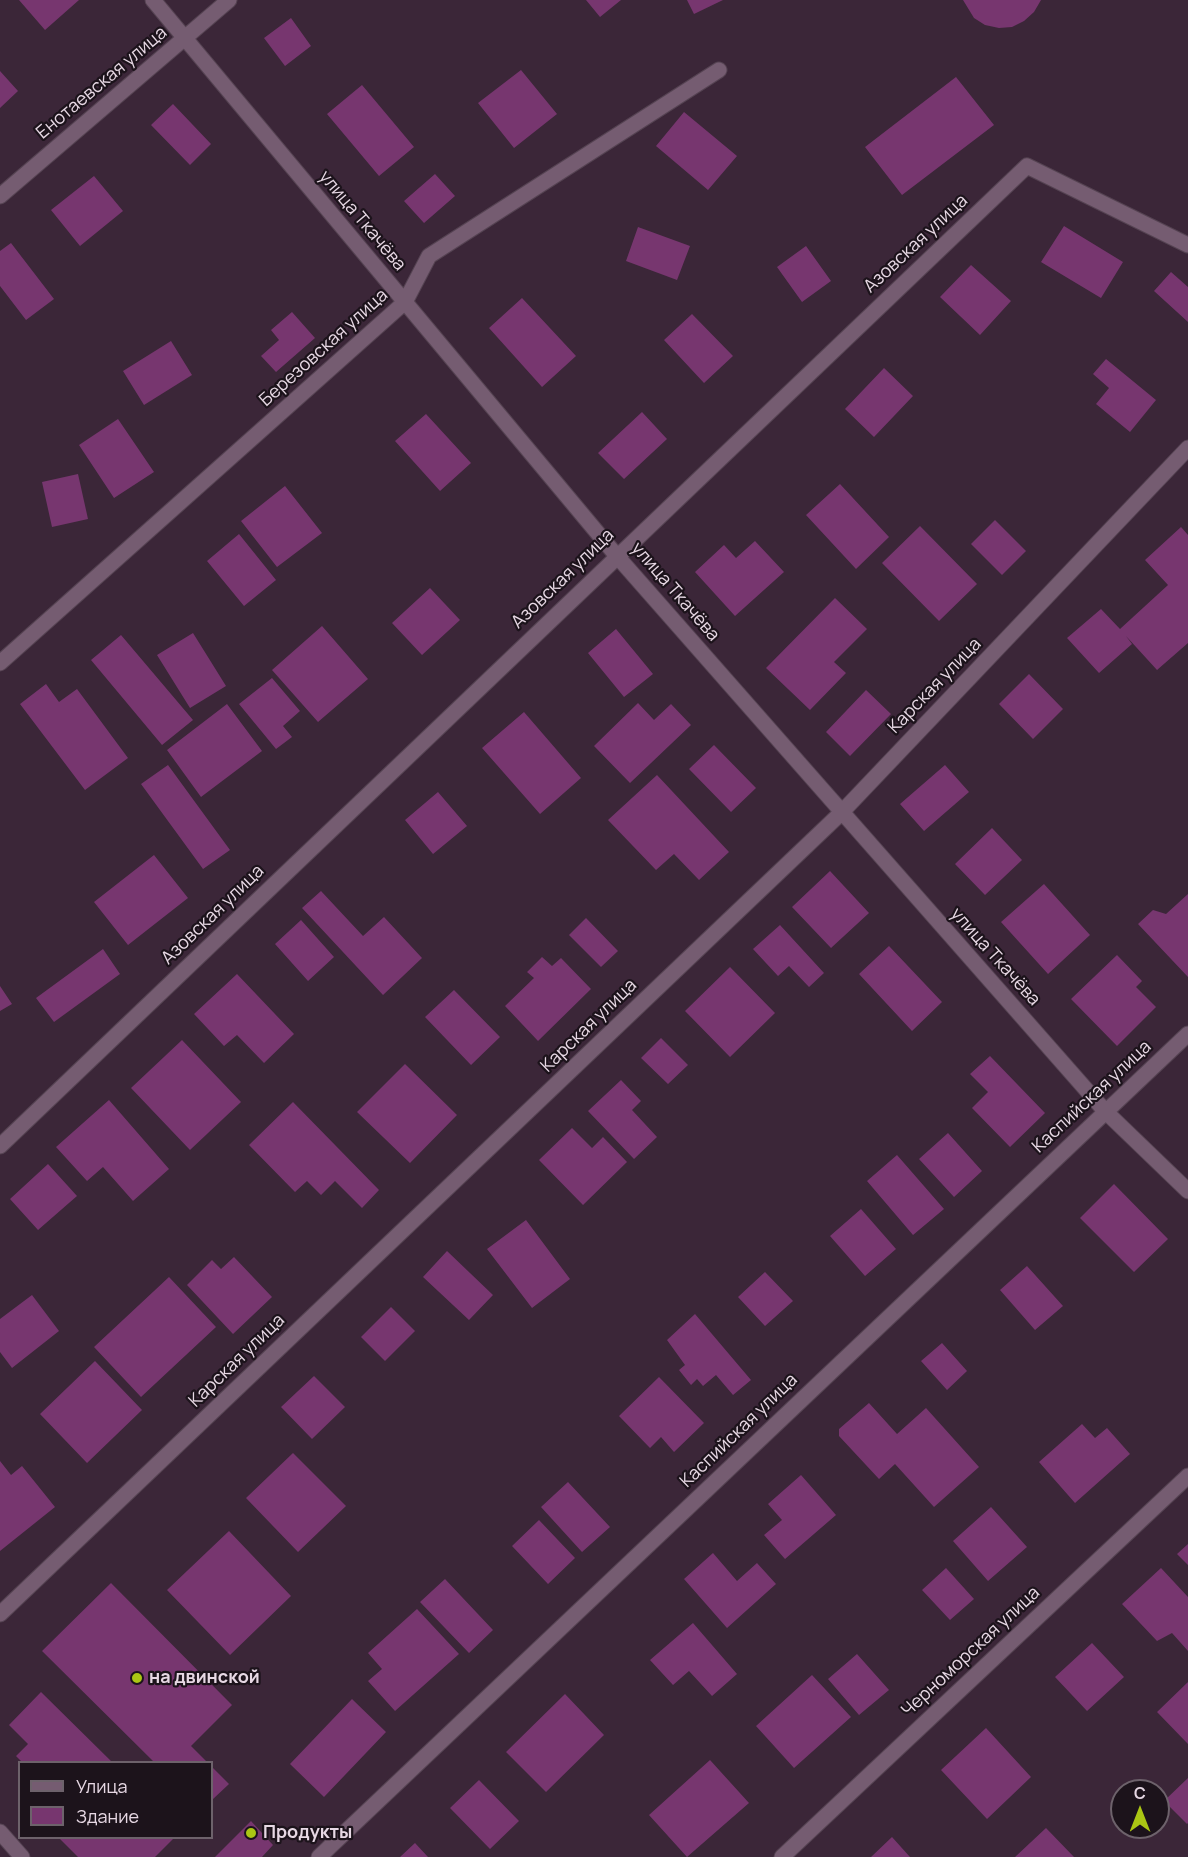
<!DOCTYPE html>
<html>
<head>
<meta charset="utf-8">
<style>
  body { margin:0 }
  #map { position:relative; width:1188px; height:1857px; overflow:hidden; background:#3b2638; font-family:Manrope,sans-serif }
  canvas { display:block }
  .legend { position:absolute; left:18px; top:1761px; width:195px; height:78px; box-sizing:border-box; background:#1c131b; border:2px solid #6d626b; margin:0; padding:8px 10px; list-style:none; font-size:18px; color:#e7d8e4 }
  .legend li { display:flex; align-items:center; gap:12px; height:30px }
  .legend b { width:30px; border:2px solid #6d626b }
  .north { position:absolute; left:1110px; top:1779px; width:60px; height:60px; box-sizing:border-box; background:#1c131b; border:2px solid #6d626b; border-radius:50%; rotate:0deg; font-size:16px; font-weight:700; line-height:24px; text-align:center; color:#e7d8e4 }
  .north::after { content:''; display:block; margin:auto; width:21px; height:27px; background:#abc614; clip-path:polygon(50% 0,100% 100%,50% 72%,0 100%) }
</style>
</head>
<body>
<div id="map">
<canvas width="1188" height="1857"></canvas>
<ul class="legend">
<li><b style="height:8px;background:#755c71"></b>Улица</li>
<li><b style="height:16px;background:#77366f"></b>Здание</li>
</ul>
<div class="north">С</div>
</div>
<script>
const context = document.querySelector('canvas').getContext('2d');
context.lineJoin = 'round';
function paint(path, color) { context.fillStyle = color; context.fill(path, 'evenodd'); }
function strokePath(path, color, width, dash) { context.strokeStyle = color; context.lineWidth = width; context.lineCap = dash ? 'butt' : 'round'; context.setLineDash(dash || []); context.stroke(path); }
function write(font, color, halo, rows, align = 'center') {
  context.font = font + ' Manrope,sans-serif'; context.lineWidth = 4.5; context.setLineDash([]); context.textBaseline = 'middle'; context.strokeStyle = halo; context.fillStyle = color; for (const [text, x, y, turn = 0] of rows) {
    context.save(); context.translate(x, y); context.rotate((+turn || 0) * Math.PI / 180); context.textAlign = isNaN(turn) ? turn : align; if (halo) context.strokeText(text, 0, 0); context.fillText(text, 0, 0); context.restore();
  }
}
paint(new Path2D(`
  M 19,0 L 79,0 L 45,30 Z
  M 586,0 L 621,0 L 600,17 Z
  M 687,0 L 723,0 L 694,14 Z
  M 963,0 L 1041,0 L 1034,12 L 1024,21 L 1012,27 L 999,28 L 985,25 L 974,18 Z
  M 291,18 L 311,46 L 285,66 L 264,38 Z
  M 521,70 L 557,114 L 514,148 L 478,103 Z
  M 0,71 L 18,91 L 0,108 Z
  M 956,77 L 994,125 L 902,195 L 865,147 Z
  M 362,85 L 414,147 L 379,176 L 327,114 Z
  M 173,104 L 211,144 L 190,165 L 151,125 Z
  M 684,112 L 737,156 L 708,190 L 656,146 Z
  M 435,174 L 455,196 L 424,223 L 404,201 Z
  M 94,176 L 123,211 L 80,246 L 51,210 Z
  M 1064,226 L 1123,262 L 1101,298 L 1041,262 Z
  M 638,227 L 690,246 L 677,280 L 626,261 Z
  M 11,243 L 54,299 L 26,320 L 0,286 L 0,251 Z
  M 806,246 L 831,281 L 802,302 L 777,267 Z
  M 971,265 L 1011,301 L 980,335 L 940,297 Z
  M 1171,272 L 1188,287 L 1188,322 L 1154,291 Z
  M 522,298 L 576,356 L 542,387 L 489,328 Z
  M 292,312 L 315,338 L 276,372 L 261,356 L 279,340 L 271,330 Z
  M 692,314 L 733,356 L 704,383 L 664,340 Z
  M 171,341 L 192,375 L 144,405 L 123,371 Z
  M 1106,359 L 1156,400 L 1130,432 L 1096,404 L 1109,388 L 1093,374 Z
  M 884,368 L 913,396 L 874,437 L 845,409 Z
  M 642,412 L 667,439 L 624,479 L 598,453 Z
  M 426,414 L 471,463 L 440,491 L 395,441 Z
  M 118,419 L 154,472 L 114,498 L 79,445 Z
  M 78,474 L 88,519 L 52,527 L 42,482 Z
  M 840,484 L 889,537 L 856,569 L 806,515 Z
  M 285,486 L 322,533 L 277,567 L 241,521 Z
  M 995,520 L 1026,551 L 1002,575 L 971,544 Z
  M 920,526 L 977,584 L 939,621 L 882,563 Z
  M 1181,527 L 1188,535 L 1188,643 L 1157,670 L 1126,636 L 1132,644 L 1099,673 L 1067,638 L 1101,609 L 1120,629 L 1168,585 L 1145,560 Z
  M 239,534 L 276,580 L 244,606 L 207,561 Z
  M 755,541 L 784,572 L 735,616 L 695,572 L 724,545 L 736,558 Z
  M 430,588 L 460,620 L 422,655 L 392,623 Z
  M 835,598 L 867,629 L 834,662 L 846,673 L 810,710 L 766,668 Z
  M 322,626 L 368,679 L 318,722 L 272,670 Z
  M 616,629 L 653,674 L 624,697 L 588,653 Z
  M 193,633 L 226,686 L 190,708 L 157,655 Z
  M 121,635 L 193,720 L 162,745 L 91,660 Z
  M 1029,674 L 1063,709 L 1033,739 L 999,704 Z
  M 272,678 L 300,711 L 283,726 L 292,737 L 276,749 L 239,704 Z
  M 46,684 L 59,702 L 77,689 L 128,758 L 85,790 L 20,704 Z
  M 866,690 L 891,714 L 850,756 L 826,732 Z
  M 638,703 L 654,720 L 671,704 L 691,725 L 630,783 L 594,746 Z
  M 227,704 L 262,751 L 201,797 L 167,750 Z
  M 524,712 L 581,778 L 540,814 L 482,748 Z
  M 714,745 L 756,788 L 731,812 L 689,769 Z
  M 168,765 L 230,850 L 203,869 L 141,784 Z
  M 945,765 L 969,792 L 924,831 L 900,804 Z
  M 657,775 L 729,852 L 699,880 L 674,854 L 656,870 L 608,820 Z
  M 438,792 L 467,826 L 433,854 L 405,820 Z
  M 992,828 L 1022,860 L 985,895 L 955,864 Z
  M 154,855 L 188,898 L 128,945 L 94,902 Z
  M 830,871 L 869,913 L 831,948 L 792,907 Z
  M 1044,884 L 1090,935 L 1048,974 L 1001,922 Z
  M 321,891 L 363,936 L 384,917 L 422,958 L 383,995 L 302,908 Z
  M 1188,894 L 1188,977 L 1138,924 L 1153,910 L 1166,914 Z
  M 586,918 L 618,951 L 601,967 L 569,935 Z
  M 301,920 L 334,957 L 308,981 L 275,944 Z
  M 780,925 L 824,973 L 809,987 L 789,966 L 778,976 L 753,949 Z
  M 889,946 L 942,1002 L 912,1031 L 859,974 Z
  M 103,949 L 120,974 L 54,1022 L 36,998 Z
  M 1117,955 L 1142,981 L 1136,987 L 1156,1007 L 1117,1046 L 1071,999 Z
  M 542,957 L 552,966 L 561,958 L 591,989 L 538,1041 L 505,1006 L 534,978 L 527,972 Z
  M 730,967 L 775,1013 L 730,1057 L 685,1011 Z
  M 237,974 L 294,1034 L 264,1063 L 237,1035 L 224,1046 L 194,1014 Z
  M 0,986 L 12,1004 L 0,1011 Z
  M 454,990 L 500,1037 L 471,1065 L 425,1017 Z
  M 661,1038 L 688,1065 L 668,1084 L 641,1058 Z
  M 182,1040 L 241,1102 L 190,1150 L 131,1088 Z
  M 990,1056 L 1045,1113 L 1010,1147 L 972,1108 L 988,1092 L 970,1074 Z
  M 405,1064 L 457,1115 L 410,1163 L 357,1112 Z
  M 621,1080 L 641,1101 L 632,1110 L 657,1137 L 634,1159 L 588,1111 Z
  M 109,1100 L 169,1169 L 133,1201 L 103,1167 L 87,1181 L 56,1147 Z
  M 293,1102 L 379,1190 L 362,1208 L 335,1181 L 321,1195 L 307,1181 L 295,1192 L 249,1145 Z
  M 572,1128 L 592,1148 L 603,1137 L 627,1162 L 583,1205 L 539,1160 Z
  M 948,1133 L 982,1171 L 954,1197 L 919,1159 Z
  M 897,1155 L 944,1209 L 913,1235 L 867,1181 Z
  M 48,1164 L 77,1196 L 38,1230 L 10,1199 Z
  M 1114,1184 L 1168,1239 L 1134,1272 L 1080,1218 Z
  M 861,1209 L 896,1249 L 865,1276 L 830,1236 Z
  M 526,1220 L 570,1279 L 532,1308 L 487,1249 Z
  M 447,1251 L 493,1295 L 469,1320 L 423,1277 Z
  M 234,1257 L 272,1297 L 233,1334 L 187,1285 L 212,1260 L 221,1269 Z
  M 1027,1266 L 1063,1306 L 1035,1330 L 1000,1290 Z
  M 765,1272 L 793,1301 L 765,1326 L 738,1297 Z
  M 169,1277 L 216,1327 L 141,1397 L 94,1347 Z
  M 32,1295 L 59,1331 L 12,1368 L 0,1352 L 0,1319 Z
  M 391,1307 L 415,1331 L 385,1361 L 361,1337 Z
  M 695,1314 L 751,1380 L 733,1395 L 716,1375 L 703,1386 L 697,1379 L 691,1385 L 679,1370 L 685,1365 L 667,1340 Z
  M 942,1343 L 967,1371 L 947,1390 L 921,1361 Z
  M 95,1361 L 142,1410 L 87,1463 L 40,1414 Z
  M 314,1376 L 345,1407 L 312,1439 L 281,1407 Z
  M 659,1377 L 704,1423 L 674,1452 L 661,1437 L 650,1448 L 619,1416 Z
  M 869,1403 L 897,1434 L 926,1408 L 979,1467 L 934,1507 L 895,1464 L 879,1479 L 839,1436 L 839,1429 Z
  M 1082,1424 L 1095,1438 L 1107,1428 L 1130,1454 L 1075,1503 L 1039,1462 Z
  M 293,1453 L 346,1506 L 298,1552 L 246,1498 Z
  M 0,1461 L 11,1475 L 22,1466 L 55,1507 L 0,1551 Z
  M 801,1475 L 836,1515 L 785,1559 L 764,1535 L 782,1520 L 768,1504 Z
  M 568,1482 L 610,1527 L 582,1552 L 541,1507 Z
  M 991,1507 L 1027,1547 L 988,1581 L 953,1541 Z
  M 539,1520 L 575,1558 L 548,1584 L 512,1546 Z
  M 229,1531 L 291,1596 L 230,1655 L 167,1590 Z
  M 1188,1544 L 1188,1565 L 1177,1554 Z
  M 713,1553 L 737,1581 L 757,1563 L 776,1584 L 727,1628 L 684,1579 Z
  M 946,1568 L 974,1599 L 950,1620 L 922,1590 Z
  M 1161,1568 L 1188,1597 L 1188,1651 L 1172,1633 L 1157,1641 L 1122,1604 Z
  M 445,1579 L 493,1630 L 469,1653 L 420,1602 Z
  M 111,1583 L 232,1705 L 191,1746 L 207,1762 L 154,1762 L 42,1651 Z
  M 417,1609 L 459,1654 L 395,1711 L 368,1681 L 382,1669 L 368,1653 Z
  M 693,1623 L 737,1674 L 712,1696 L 689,1671 L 673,1685 L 650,1660 Z
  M 1092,1643 L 1124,1677 L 1087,1711 L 1055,1677 Z
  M 857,1654 L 889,1690 L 859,1715 L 828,1679 Z
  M 812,1675 L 851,1717 L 794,1768 L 756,1726 Z
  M 1188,1682 L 1188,1744 L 1157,1712 Z
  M 41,1692 L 112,1762 L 22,1762 L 16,1756 L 28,1744 L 9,1725 Z
  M 565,1694 L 604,1735 L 546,1792 L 506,1752 Z
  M 352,1699 L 386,1732 L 324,1797 L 290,1764 Z
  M 986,1728 L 1031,1777 L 987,1819 L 941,1770 Z
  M 710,1760 L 749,1803 L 687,1857 L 649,1815 Z
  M 212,1767 L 229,1784 L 212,1800 Z
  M 1188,1778 L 1188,1823 L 1187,1824 L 1164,1801 Z
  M 479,1780 L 519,1821 L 490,1849 L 450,1808 Z
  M 251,1821 L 273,1845 L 262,1857 L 215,1857 Z
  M 1046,1828 L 1074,1857 L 1015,1857 Z
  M 892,1837 L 910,1857 L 871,1857 Z
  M 59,1838 L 174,1838 L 155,1857 L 78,1857 Z
  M 415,1843 L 428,1857 L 400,1857 Z`), '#77366f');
const street = new Path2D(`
  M 153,0 L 616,555 L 1105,1111 L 1188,1191
  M 0,196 L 229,0
  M 0,663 L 405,302 L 429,256 L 719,70
  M 0,1146 L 1027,166 L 1188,245
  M 0,1614 L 841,813 L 1188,448
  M 0,1832 L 22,1857
  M 319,1857 L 1188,1034
  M 782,1857 L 1188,1476`);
strokePath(street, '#554352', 17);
strokePath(street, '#755c71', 15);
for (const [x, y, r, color] of [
  [137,1678,6,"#abc614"],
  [251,1833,6,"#abc614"]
]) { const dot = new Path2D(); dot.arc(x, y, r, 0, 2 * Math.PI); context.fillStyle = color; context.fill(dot); strokePath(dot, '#1c131b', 2); }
write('18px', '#e7d8e4', '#1c131b', [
  ["Енотаевская улица",102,83,-40],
  ["улица Ткачёва",362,221,50],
  ["Азовская улица",916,244,-43],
  ["Березовская улица",324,348,-42],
  ["Азовская улица",563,579,-44],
  ["улица Ткачёва",675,592,49],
  ["Карская улица",935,686,-46],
  ["Азовская улица",213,915,-44],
  ["улица Ткачёва",995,957,48],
  ["Карская улица",589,1026,-44],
  ["Каспийская улица",1092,1097,-43],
  ["Карская улица",237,1361,-44],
  ["Каспийская улица",739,1431,-44],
  ["Черноморская улица",971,1652,-43]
]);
write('bold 18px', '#e7d8e4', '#1c131b', [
  ["на двинской",149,1678],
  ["Продукты",263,1833]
], 'left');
</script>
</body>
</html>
